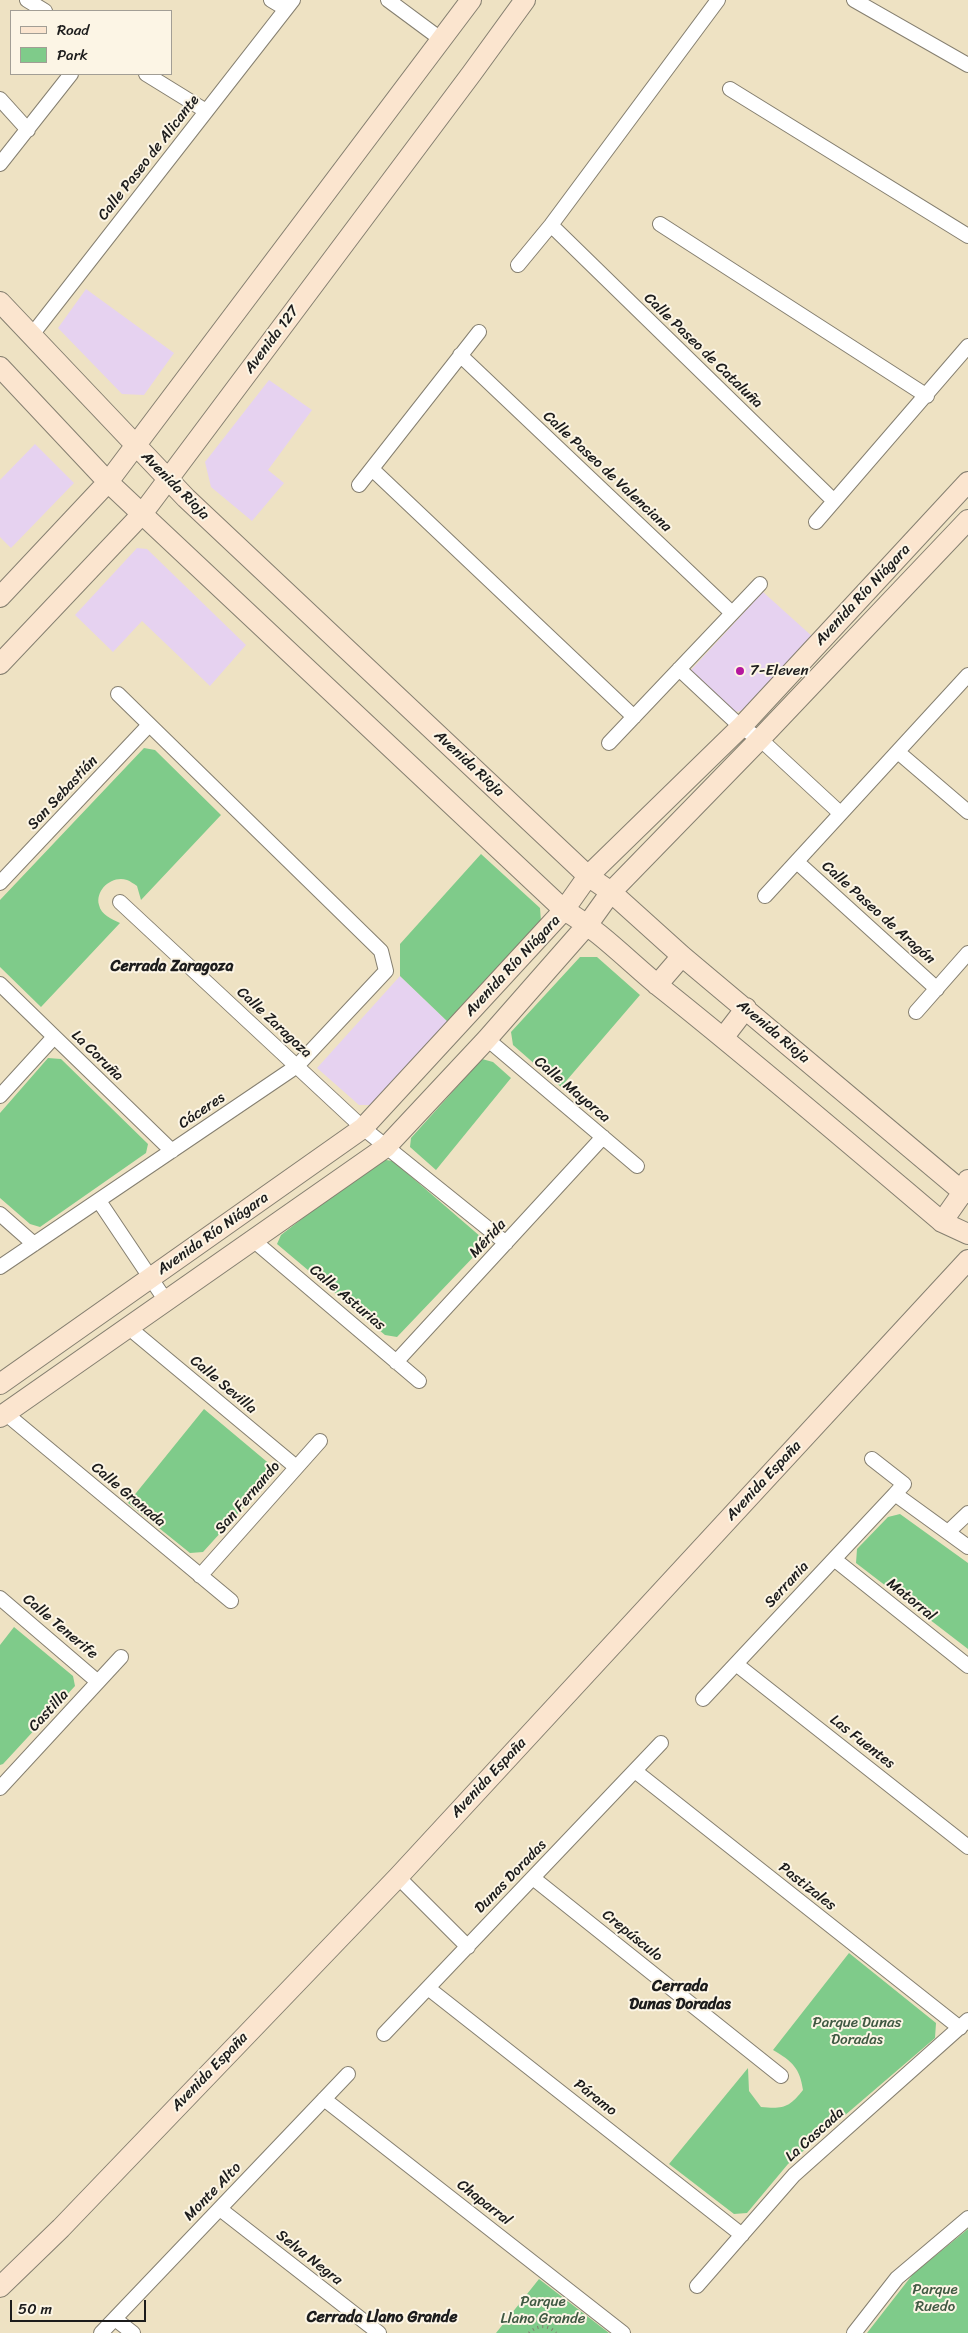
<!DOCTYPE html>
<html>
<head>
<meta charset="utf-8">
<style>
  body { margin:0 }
  #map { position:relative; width:968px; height:2333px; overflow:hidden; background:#eee2c3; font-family:Sriracha,sans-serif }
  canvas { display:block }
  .legend { position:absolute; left:10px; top:10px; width:162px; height:65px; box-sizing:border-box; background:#fcf5e5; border:1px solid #a29e95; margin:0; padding:6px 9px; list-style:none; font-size:15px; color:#1c1c1c }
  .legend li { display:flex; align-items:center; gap:10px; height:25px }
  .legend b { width:25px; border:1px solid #a29e95 }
  .scale { position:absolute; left:10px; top:2300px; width:136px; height:22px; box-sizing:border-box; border:2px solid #1c1c1c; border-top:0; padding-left:6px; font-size:15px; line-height:18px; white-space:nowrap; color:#1c1c1c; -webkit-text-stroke:4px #fcf5e5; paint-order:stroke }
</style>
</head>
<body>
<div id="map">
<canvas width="968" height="2333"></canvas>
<ul class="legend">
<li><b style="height:6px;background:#fbe5cf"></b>Road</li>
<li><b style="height:14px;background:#7fcb8a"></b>Park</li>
</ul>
<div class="scale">50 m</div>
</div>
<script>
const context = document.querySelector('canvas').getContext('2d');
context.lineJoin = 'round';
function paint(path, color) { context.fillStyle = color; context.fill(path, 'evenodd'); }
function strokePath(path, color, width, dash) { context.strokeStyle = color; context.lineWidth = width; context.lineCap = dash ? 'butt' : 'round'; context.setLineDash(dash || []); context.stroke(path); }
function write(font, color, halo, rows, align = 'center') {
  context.font = font + ' Sriracha,sans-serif'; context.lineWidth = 4; context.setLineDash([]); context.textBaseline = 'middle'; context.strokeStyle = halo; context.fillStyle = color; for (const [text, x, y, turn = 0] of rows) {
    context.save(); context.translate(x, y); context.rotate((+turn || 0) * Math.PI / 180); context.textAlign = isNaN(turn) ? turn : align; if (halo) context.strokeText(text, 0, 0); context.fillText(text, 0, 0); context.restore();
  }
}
paint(new Path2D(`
  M 86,289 L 174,353 L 144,395 L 122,394 L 58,328 Z
  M 269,380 L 312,410 L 268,470 L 284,483 L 252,521 L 211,487 L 205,462 Z
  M 35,444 L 74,483 L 11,548 L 0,537 L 0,480 Z
  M 137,548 L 147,549 L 246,645 L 210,686 L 142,621 L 113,652 L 75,615 Z
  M 763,592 L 814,638 L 748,710 L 734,712 L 691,670 Z
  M 400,976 L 448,1022 L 371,1105 L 359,1105 L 317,1068 Z`), '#e6d2f0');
paint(new Path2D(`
  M 144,748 L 155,750 L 221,815 L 141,900 L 137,886 C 134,884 130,881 127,880 C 112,875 95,890 99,905 C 101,915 112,919 120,923 L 41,1007 L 0,967 L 0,900 Z
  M 481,854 L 540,908 L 541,921 L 448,1022 L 400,976 L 400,944 Z
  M 580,957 L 597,957 L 640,995 L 561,1087 L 513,1045 L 511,1032 Z
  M 48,1058 L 61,1059 L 148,1144 L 146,1153 L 40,1227 L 30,1224 L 0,1198 L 0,1113 Z
  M 482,1059 L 493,1062 L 511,1078 L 436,1170 L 410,1147 L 411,1138 Z
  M 379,1159 L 393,1161 L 481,1237 L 480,1250 L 397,1337 L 385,1335 L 277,1244 L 281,1235 Z
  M 204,1409 L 272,1466 L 272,1476 L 203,1552 L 190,1553 L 128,1503 Z
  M 900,1514 L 968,1563 L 968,1649 L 856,1563 L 857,1549 L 888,1517 Z
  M 14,1627 L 73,1676 L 75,1686 L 3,1764 L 0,1765 L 0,1645 Z
  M 849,1953 L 936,2023 L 935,2038 L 788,2164 L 747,2213 L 734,2214 L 669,2164 L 748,2068 L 749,2091 L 761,2107 C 783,2109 789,2108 803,2090 C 800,2068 792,2061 773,2050 Z
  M 968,2229 L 968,2333 L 867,2333 L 913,2274 Z
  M 539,2279 L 609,2333 L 496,2333 Z`), '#7fcb8a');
const street = new Path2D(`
  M 27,0 L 45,11
  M 271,0 L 286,9
  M 388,0 L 442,40
  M 854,0 L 968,65
  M 146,74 L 206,111
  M 730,89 L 968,236
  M 0,99 L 28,130
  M 0,164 L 71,74
  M 660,224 L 927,396
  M 551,225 L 834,501
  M 518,265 L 551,225 L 718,0
  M 31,336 L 293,0
  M 460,355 L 732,613
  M 372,469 L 634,717
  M 359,485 L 479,332
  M 816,522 L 968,346
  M 679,669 L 741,727 L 760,739 L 840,813
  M 609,743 L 760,584
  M 898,752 L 968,812
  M 797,862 L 937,989
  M 0,883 L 149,725
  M 765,896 L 968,675
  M 120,902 L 363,1128 L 506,1243
  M 0,984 L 172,1151
  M 916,1012 L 968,953
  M 487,1039 L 637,1166
  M 0,1096 L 54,1037
  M 99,1201 L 166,1301
  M 0,1214 L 34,1244
  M 253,1240 L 419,1381
  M 0,1267 L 297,1066 L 386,971 L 381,951 L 118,694
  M 128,1327 L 296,1467
  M 396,1362 L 603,1137
  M 5,1413 L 231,1601
  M 872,1459 L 904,1484 L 895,1494 L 968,1547
  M 948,1532 L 968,1513
  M 834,1559 L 968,1666
  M 200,1576 L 320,1441
  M 0,1598 L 98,1682
  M 736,1664 L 968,1847
  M 703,1699 L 895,1494
  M 635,1771 L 960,2028
  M 0,1788 L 121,1657
  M 398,1877 L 468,1947
  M 533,1878 L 781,2076
  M 428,1988 L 742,2235
  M 384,2034 L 661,1743
  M 324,2099 L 623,2333
  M 220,2209 L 379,2333
  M 697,2286 L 794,2175 L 968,2020
  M 115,2319 L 133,2333
  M 101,2333 L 348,2074
  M 854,2333 L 897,2278 L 968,2218`);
const secondary = new Path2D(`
  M 0,302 L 186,498 L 588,876 L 611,892 L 682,956 L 963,1192 L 968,1193
  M 0,367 L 108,482 L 564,910 C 602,932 631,964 665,991 C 759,1066 850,1144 942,1222 L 968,1234
  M 0,597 L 108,482 L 471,0
  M 0,664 L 142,514 L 472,73 L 525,0
  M 657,985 L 682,956
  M 723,1038 L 746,1008
  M 942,1222 L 963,1192 L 968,1180
  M 0,1384 L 363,1128 L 564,910 L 588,876 L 741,727 L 968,482
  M 0,1417 L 386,1147 L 487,1039 L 588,924 L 611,892 L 760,739 L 968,520
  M 0,2287 L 61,2228 L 398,1877 L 968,1260`);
strokePath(street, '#857f70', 16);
strokePath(secondary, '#857f70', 22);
strokePath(new Path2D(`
  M 529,2333 C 537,2325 548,2324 556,2333`), '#857f70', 3, [1, 4]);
strokePath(street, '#fff', 14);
strokePath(secondary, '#fbe5cf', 20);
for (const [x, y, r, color] of [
  [740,671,5,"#b5179e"]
]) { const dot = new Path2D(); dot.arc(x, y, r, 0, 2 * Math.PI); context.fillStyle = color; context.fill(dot); strokePath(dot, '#fcf5e5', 2); }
write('15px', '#1c1c1c', '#fcf5e5', [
  ["Calle Paseo de Alicante",149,158,-52],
  ["Avenida 127",272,340,-53],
  ["Calle Paseo de Cataluña",703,351,44],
  ["Calle Paseo de Valenciana",607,472,43],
  ["Avenida Rioja",175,486,45],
  ["Avenida Río Niágara",863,595,-47],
  ["Avenida Rioja",469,764,43],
  ["San Sebastián",63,793,-47],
  ["Calle Paseo de Aragón",878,913,42],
  ["Avenida Río Niágara",513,966,-47],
  ["Calle Zaragoza",274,1023,43],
  ["Avenida Rioja",773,1032,40],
  ["La Coruña",97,1056,44],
  ["Calle Mayorca",572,1090,40],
  ["Cáceres",202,1111,-34],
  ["Avenida Río Niágara",213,1234,-35],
  ["Mérida",488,1239,-47],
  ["Calle Asturias",347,1298,40],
  ["Calle Sevilla",223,1385,40],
  ["Avenida España",764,1481,-47],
  ["Calle Granada",128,1495,40],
  ["San Fernando",248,1498,-49],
  ["Serrania",787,1585,-47],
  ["Matorral",911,1600,39],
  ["Calle Tenerife",60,1627,40],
  ["Castilla",49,1711,-47],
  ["Las Fuentes",862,1742,38],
  ["Avenida España",489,1778,-47],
  ["Dunas Doradas",511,1877,-46],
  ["Pastizales",807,1887,38],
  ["Crepúsculo",632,1936,39],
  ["Avenida España",210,2072,-46],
  ["Páramo",595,2098,38],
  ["La Cascada",815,2135,-42],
  ["Monte Alto",213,2192,-46],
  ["Chaparral",484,2203,38],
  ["Selva Negra",309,2258,38]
]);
write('15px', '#1c1c1c', '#fcf5e5', [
  ["7-Eleven",750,671]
], 'left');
write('15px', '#3f5942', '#fcf5e5', [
  ["Parque Dunas",857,2023],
  ["Doradas",857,2040],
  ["Parque",935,2290],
  ["Ruedo",935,2307],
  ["Parque",543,2302],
  ["Llano Grande",543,2319]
]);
write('bold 16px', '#1c1c1c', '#fcf5e5', [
  ["Cerrada Zaragoza",172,967],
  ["Cerrada",680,1987],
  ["Dunas Doradas",680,2005],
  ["Cerrada Llano Grande",382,2318]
]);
</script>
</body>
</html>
